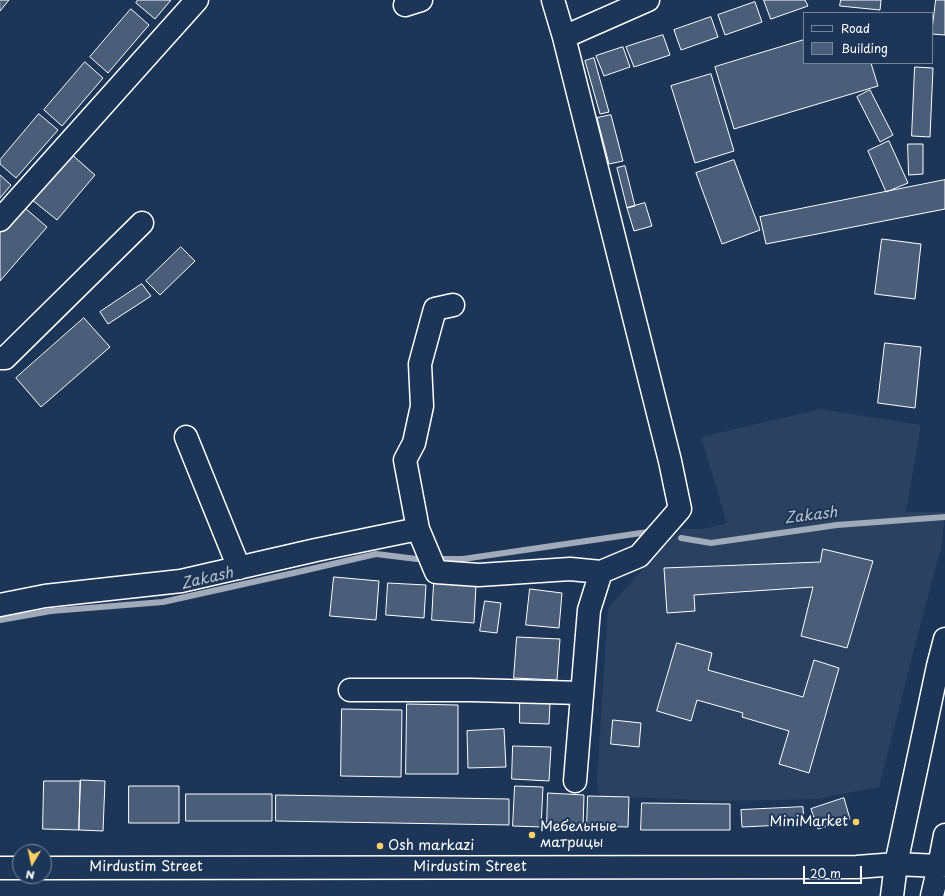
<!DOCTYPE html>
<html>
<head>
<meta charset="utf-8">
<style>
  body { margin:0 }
  #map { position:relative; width:945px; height:896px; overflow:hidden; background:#1d3557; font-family:"Playpen Sans",sans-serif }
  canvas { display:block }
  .legend { position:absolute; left:803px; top:12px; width:130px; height:52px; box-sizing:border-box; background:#1d3557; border:1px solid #77869a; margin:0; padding:5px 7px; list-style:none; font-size:12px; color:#fff }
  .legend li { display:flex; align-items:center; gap:8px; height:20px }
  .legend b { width:20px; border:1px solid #77869a }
  .north { position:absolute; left:12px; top:844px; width:40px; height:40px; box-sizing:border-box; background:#1d3557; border:1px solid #77869a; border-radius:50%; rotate:189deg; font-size:11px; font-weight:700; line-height:16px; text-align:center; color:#fff }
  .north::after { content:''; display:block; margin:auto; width:14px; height:18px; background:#ffd166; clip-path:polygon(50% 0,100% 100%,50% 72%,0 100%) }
  .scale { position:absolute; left:803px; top:866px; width:59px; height:18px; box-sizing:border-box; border:2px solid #fff; border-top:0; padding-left:5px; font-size:12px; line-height:14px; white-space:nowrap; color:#fff; -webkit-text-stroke:3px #1d3557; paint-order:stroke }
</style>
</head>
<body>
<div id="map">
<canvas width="945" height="896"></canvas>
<ul class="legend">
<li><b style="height:5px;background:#1d3557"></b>Road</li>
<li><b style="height:11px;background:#4a5d79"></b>Building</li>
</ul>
<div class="north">N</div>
<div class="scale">20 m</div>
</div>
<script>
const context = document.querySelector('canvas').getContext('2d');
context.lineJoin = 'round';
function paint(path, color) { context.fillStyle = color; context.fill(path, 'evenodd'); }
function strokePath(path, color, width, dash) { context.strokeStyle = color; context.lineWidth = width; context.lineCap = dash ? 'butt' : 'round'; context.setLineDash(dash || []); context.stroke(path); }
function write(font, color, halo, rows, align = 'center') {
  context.font = font + ' "Playpen Sans",sans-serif'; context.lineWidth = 4; context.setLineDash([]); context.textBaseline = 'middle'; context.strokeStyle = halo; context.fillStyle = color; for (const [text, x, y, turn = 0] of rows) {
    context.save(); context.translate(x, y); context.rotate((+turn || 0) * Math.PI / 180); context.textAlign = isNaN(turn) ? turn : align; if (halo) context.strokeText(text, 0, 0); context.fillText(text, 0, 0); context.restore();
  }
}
paint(new Path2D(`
  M 820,409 L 921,425 L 906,512 L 945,512 L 942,545 L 925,607 L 879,787 L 817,799 L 723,801 L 599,796 L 597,781 L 608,608 L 647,564 L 682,529 L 702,529 L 727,523 L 701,437 Z`), '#2a4161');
strokePath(new Path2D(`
  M 681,538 L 711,543 L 837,525 L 945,517
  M 438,559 L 463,559 L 648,532
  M 0,620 L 51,611 L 163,602 L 298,572 L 376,554 L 417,559`), '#a0aab8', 6);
const building = new Path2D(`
  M 0,0 L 9,0 L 0,11 Z
  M 138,0 L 171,0 L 155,19 L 136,3 Z
  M 764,0 L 805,0 L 808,6 L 771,19 Z
  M 841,0 L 881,0 L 880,10 L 840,6 Z
  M 936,0 L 945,0 L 945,35 L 932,34 Z
  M 755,2 L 762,22 L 725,35 L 718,15 Z
  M 131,9 L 149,25 L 108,73 L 90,57 Z
  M 711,17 L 718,37 L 681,50 L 674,30 Z
  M 663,35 L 670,55 L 634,67 L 626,47 Z
  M 804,40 L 804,63 L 871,63 L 878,86 L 734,129 L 715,67 Z
  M 623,47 L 630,67 L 604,76 L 596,56 Z
  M 594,58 L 609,112 L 600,114 L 585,61 Z
  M 85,62 L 103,78 L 62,126 L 44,110 Z
  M 915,67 L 933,68 L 930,137 L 912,136 Z
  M 711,74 L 734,151 L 695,163 L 671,86 Z
  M 870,90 L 893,135 L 880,142 L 857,97 Z
  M 39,114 L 58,130 L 16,178 L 0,164 L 0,160 Z
  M 611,115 L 623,161 L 609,164 L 597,118 Z
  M 889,141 L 908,183 L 886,192 L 868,151 Z
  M 908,144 L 923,144 L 923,174 L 909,175 Z
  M 70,153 L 95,175 L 57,220 L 31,199 Z
  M 734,160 L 760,230 L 722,244 L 696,173 Z
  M 625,166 L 635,206 L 627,208 L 617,168 Z
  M 0,175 L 11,185 L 0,198 Z
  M 945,180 L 945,209 L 766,244 L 760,217 Z
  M 18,202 L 47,227 L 0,281 L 0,223 Z
  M 645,203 L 652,226 L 634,231 L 627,208 Z
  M 882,239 L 921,244 L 915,299 L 875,294 Z
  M 181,247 L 195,261 L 160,295 L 146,281 Z
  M 142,284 L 151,296 L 108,324 L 100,312 Z
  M 84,318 L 110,347 L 41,407 L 16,378 Z
  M 885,343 L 921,347 L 915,408 L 878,403 Z
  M 823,549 L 873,561 L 847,648 L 801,636 L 813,587 L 694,595 L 695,611 L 667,613 L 664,568 L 820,562 Z
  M 334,577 L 379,581 L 376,620 L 330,616 Z
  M 388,583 L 426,585 L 424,618 L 386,615 Z
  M 434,583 L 476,585 L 474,623 L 432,620 Z
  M 530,589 L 562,593 L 559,628 L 526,625 Z
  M 485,601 L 501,603 L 497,633 L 480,631 Z
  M 517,637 L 560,639 L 557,680 L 514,678 Z
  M 677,643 L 712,653 L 708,670 L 803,697 L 814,660 L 839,668 L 809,773 L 779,764 L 789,731 L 742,717 L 743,713 L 697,700 L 691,721 L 657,711 Z
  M 520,702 L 550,703 L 549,724 L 520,723 Z
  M 407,704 L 458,705 L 458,774 L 406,774 Z
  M 342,709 L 402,710 L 401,777 L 341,776 Z
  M 613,720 L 641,723 L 639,747 L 611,744 Z
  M 504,729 L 506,767 L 468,768 L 467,731 Z
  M 513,746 L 551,747 L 549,781 L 512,779 Z
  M 81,780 L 105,781 L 103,831 L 79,830 Z
  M 44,781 L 80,781 L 79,830 L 43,829 Z
  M 129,786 L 179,786 L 179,823 L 129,823 Z
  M 515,786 L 543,787 L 541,827 L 513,826 Z
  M 548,793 L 584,795 L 583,827 L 547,826 Z
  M 186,794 L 272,794 L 272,821 L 186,821 Z
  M 276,795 L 509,799 L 509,825 L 276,821 Z
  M 588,796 L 629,797 L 628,827 L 587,826 Z
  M 844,798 L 850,819 L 818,829 L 811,809 Z
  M 642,803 L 730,804 L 730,830 L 641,830 Z
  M 803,807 L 804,824 L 742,827 L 741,810 Z`);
paint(building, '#4a5d79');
strokePath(building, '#fff', 1);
const minor = new Path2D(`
  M 405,5 L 421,0
  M 564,37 L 648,0
  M 0,220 L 197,0
  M 0,358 L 5,358 L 142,223
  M 186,437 L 239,568
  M 418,529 L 405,460 L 414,443 L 422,406 L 420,364 L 435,309 L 453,305
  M 0,605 L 45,596 L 181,581 L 316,550 L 418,529 L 436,572 L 479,575 L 570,569 L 601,572 L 639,556 L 680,509 L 670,461 L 564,37 L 553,0
  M 350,690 L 471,690 L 582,693
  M 575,781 L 589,610 L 601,572`);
const major = new Path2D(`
  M 939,866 L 945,835
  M 0,868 L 20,868
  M 44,868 L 857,867 L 896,864 L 938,666 L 945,639`);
const highway = new Path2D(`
  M 892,896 L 896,864 L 939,866 L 945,865
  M 932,896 L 939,866`);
strokePath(minor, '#fff', 25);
strokePath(major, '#fff', 25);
strokePath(highway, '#fff', 25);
strokePath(minor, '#1d3557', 22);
strokePath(major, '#1d3557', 22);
strokePath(highway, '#1d3557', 22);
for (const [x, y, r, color] of [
  [856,822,4,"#ffd166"],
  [532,835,4,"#ffd166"],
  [380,846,4,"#ffd166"]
]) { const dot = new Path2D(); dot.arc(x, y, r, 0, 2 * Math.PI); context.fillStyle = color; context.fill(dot); strokePath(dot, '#1d3557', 1.5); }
write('14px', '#fff', '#1d3557', [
  ["MiniMarket",848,822,"right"],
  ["Мебельные",540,827],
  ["матрицы",540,843],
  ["Osh markazi",388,846]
], 'left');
write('14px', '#fff', '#1d3557', [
  ["Mirdustim Street",146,867],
  ["Mirdustim Street",470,867]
]);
write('italic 15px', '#b8c0ca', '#1d3557', [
  ["Zakash",811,516,-7],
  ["Zakash",207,579,-13]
]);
</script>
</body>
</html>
